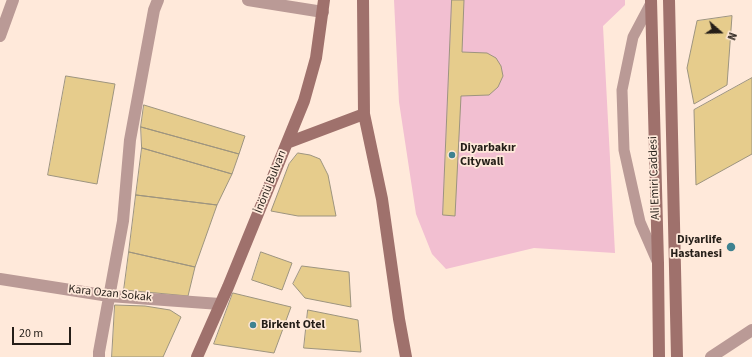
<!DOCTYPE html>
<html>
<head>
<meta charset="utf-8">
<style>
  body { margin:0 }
  #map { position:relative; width:752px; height:357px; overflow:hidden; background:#ffe9da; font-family:"Source Sans 3",sans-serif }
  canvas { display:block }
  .north { position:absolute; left:700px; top:12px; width:40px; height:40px; -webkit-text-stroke:3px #ffe9da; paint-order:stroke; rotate:110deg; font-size:11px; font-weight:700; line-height:16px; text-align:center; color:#251e18 }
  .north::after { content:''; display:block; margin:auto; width:14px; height:18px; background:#251e18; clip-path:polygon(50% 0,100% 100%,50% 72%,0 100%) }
  .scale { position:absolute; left:12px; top:327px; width:59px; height:18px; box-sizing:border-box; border:2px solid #251e18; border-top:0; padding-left:5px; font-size:12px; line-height:14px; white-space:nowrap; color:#251e18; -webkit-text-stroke:3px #ffe9da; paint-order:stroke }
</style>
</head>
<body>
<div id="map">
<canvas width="752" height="357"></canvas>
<div class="north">N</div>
<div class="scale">20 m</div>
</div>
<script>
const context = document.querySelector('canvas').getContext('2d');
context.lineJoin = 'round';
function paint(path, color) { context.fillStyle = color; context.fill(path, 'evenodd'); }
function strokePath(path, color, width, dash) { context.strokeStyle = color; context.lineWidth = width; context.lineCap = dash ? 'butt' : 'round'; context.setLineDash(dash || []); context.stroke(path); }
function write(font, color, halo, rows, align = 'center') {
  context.font = font + ' "Source Sans 3",sans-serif'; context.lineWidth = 3.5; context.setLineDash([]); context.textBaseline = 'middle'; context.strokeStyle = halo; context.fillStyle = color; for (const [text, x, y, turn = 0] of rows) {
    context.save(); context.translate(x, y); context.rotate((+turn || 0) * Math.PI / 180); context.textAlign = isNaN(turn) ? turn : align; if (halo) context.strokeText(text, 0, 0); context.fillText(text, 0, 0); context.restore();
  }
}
paint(new Path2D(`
  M 394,0 L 625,0 L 625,5 L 603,26 L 615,253 L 534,248 L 446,269 L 432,254 L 416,214 L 399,102 Z`), '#f2bfd1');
const building = new Path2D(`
  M 452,0 L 464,0 L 462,52 L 487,53 L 496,58 L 501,66 L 503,76 L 498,87 L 489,95 L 461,96 L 455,216 L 443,215 Z
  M 732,16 L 727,85 L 694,104 L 687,68 L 697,21 Z
  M 66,76 L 115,84 L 97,184 L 48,175 Z
  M 752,78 L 752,154 L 696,185 L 694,110 Z
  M 144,105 L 245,136 L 239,154 L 141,127 Z
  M 141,127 L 239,154 L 232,174 L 142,148 Z
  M 142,148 L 232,174 L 217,205 L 136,195 Z
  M 298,153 L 310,155 L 320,159 L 328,175 L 336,216 L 298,216 L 271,211 L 289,164 Z
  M 136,195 L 217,205 L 195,267 L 129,252 Z
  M 129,252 L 195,267 L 188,296 L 124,290 Z
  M 261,252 L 292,263 L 282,290 L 252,280 Z
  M 302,266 L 349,272 L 351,307 L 305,298 L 293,284 Z
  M 233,293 L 291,307 L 274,353 L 214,344 Z
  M 115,305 L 145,306 L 170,310 L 181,317 L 163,357 L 112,357 Z
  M 308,310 L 358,320 L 361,352 L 304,348 Z`);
paint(building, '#e6cc8c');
strokePath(building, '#9d947f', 1);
strokePath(new Path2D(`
  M 651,3 L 633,37 L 622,90 L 624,150 L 640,222 L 657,261`), '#ba9a96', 11);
strokePath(new Path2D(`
  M 248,0 L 323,12
  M 0,36 L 13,0
  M 0,279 L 109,296 L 220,304
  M 99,357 L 99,352 L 123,221 L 130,140 L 154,10 L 158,0
  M 711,357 L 752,330`), '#ba9a96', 12);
strokePath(new Path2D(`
  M 363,0 L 364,114 L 382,199 L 399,319 L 406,357
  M 651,0 L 658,263 L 659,357
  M 669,0 L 677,357
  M 287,143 L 364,114
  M 197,357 L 228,287 L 304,101 L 316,58 L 324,0`), '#9f716c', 12);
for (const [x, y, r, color] of [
  [452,155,4,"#3e8290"],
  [731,247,5,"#3e8290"],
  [253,325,4,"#3e8290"]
]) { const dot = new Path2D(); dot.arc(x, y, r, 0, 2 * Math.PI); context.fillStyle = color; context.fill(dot); strokePath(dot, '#ffe9da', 1.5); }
write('bold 12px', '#251e18', '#ffe9da', [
  ["Diyarbakır",460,148],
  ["Citywall",460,162],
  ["Diyarlife",722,240,"right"],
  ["Hastanesi",722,254,"right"],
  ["Birkent Otel",261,325]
], 'left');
write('12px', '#251e18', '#ffe9da', [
  ["Ali Emiri Caddesi",655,178,-92],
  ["İnönü Bulvarı",271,182,-68],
  ["Kara Ozan Sokak",110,294,6]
]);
</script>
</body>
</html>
